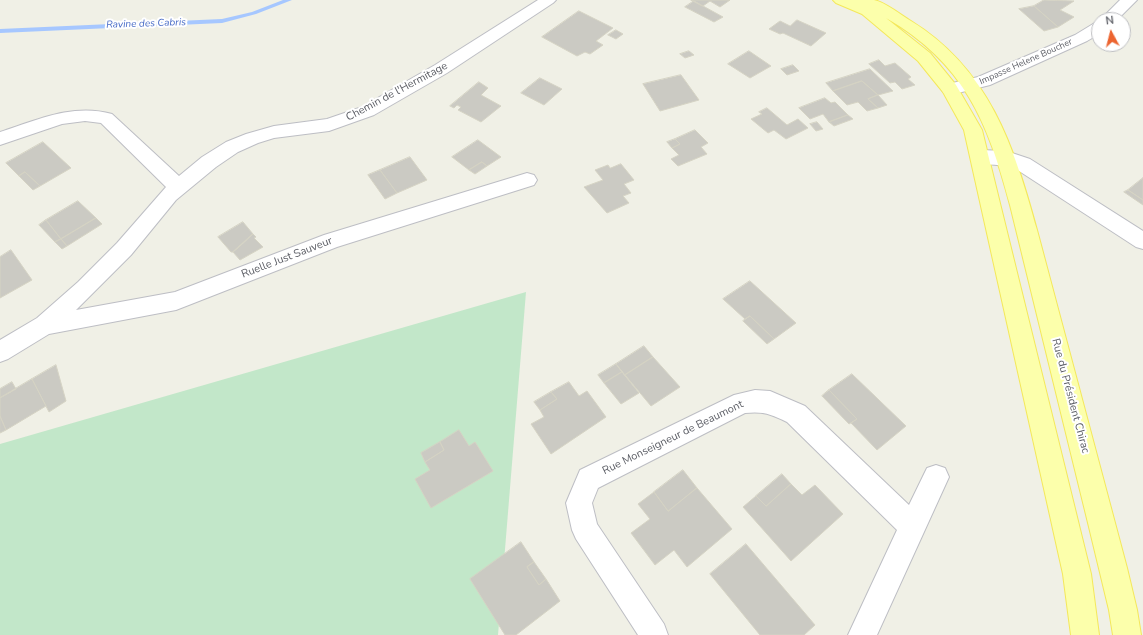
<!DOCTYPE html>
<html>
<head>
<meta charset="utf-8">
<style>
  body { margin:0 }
  #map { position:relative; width:1143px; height:635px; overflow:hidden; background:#f0f0e6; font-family:"Nunito Sans",sans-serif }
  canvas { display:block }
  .north { position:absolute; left:1091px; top:12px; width:40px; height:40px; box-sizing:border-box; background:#fff; border:1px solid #bebfc2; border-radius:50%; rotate:353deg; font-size:11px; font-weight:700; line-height:16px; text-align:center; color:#5d5f66 }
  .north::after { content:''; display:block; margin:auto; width:14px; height:18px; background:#ec642f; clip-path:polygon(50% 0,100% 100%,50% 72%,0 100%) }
</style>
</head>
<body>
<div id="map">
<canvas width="1143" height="635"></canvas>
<div class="north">N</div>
</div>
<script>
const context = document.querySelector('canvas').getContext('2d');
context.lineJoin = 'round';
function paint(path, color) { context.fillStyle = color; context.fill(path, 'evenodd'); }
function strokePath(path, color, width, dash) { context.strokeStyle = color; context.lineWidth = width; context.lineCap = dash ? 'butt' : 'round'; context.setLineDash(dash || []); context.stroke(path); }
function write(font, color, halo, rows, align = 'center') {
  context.font = font + ' "Nunito Sans",sans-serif'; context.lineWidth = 4; context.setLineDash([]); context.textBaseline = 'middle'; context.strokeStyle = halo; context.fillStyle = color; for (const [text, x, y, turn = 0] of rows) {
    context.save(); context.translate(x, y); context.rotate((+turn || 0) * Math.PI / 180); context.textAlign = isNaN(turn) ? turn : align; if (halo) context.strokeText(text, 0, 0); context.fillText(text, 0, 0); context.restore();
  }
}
paint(new Path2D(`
  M 526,292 L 498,635 L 0,635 L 0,444 Z`), '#c2e7c9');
paint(new Path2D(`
  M 283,0 L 292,0 L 256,14 L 222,23 L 0,33 L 0,29 L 222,19 L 252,12 Z`), '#a6c7ff');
const building = new Path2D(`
  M 691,0 L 730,0 L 720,7 L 710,1 L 703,6 Z
  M 1044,0 L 1074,1 L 1060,10 L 1074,17 L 1058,27 L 1034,6 Z
  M 694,1 L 703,6 L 723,17 L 714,22 L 685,7 Z
  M 1034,6 L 1058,27 L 1044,31 L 1019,9 Z
  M 579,11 L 613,28 L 596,41 L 603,45 L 590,54 L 585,52 L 577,56 L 542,37 Z
  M 797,20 L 826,33 L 811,46 L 783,33 L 780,34 L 769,29 L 780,21 L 790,26 Z
  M 616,30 L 623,34 L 616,39 L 608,35 Z
  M 689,51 L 694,55 L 685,58 L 680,54 Z
  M 749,51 L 771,66 L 750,78 L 728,64 Z
  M 879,60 L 885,66 L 895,63 L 911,77 L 908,79 L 915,85 L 902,89 L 895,82 L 890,83 L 869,64 Z
  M 793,65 L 799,71 L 787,75 L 781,69 Z
  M 870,69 L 893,91 L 878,95 L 862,81 L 833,91 L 826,83 Z
  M 681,75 L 699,100 L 660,111 L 643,84 Z
  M 540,78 L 562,89 L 544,105 L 521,93 Z
  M 862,81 L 878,95 L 868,99 L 878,108 L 867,111 L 858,102 L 847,105 L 833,91 Z
  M 479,82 L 488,88 L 481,95 L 501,106 L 481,122 L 458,110 L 461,107 L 457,105 L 454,108 L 450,106 Z
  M 878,95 L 887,105 L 878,108 L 868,99 Z
  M 825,98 L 831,103 L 835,102 L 848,115 L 829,122 L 823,114 L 810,119 L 799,108 Z
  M 767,108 L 787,125 L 798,119 L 808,128 L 786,139 L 774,130 L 768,133 L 751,119 L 762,114 L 759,112 Z
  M 848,115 L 853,119 L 834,126 L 829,122 Z
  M 817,122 L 823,129 L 816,131 L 810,124 Z
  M 695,130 L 708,143 L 701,147 L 707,154 L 678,166 L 671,159 L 679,155 L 672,148 L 680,144 L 675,139 Z
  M 675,139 L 680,144 L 672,148 L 667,142 Z
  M 478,140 L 501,157 L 487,166 L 482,162 L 469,170 L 452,157 Z
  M 43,142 L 71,168 L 40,186 L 25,172 L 19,176 L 6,163 Z
  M 410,157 L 427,180 L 397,193 L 380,170 Z
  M 482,162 L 487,166 L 475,174 L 469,170 Z
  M 621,164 L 634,180 L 624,184 L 631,193 L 623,196 L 629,203 L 607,213 L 584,187 L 603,180 L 595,170 L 608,165 L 610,168 Z
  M 380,170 L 397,193 L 385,199 L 368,175 Z
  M 25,172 L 40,186 L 33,190 L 19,176 Z
  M 1143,178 L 1143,200 L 1128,190 Z
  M 1128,190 L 1143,200 L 1143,205 L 1124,192 Z
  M 78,201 L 96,218 L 61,239 L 46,220 Z
  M 96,218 L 102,224 L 67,246 L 61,239 Z
  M 46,220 L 61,239 L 55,242 L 39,225 Z
  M 243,222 L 253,234 L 239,247 L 233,252 L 231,252 L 218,237 Z
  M 253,234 L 256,237 L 254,238 L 263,247 L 240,260 L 233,252 Z
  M 61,239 L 67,246 L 62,249 L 55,242 Z
  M 11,250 L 32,280 L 0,298 L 0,257 Z
  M 750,281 L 796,323 L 774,339 L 750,316 L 745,319 L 723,299 Z
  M 750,316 L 774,339 L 767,344 L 743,321 Z
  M 644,346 L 653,357 L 625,375 L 616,364 Z
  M 653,357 L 680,387 L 651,406 L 625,375 Z
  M 616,364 L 622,372 L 604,383 L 598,375 Z
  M 56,365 L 66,401 L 49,412 L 32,379 Z
  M 622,372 L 639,393 L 621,404 L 604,383 Z
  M 852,374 L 906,426 L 877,450 L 851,423 L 857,419 L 829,390 Z
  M 32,379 L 46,406 L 6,430 L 0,416 L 0,398 Z
  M 12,382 L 16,389 L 0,398 L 0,389 Z
  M 569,382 L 579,396 L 587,391 L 606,417 L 551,454 L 531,424 L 544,417 L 540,410 L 557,399 L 551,392 Z
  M 829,390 L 857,419 L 849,424 L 822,396 Z
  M 551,392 L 557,399 L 540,410 L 534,402 Z
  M 0,416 L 6,430 L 0,433 Z
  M 459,430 L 469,446 L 475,442 L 493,471 L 431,508 L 415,479 L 430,470 L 425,462 L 444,450 L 440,442 Z
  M 440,442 L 444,450 L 425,462 L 421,453 Z
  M 683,470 L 697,488 L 668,511 L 654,492 Z
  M 782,474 L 791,484 L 766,506 L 756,496 Z
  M 791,484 L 802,495 L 815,485 L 843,514 L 791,561 L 743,507 L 756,496 L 766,506 Z
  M 697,488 L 732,529 L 687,567 L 674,550 L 655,565 L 631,533 L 650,519 L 638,504 L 654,492 L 668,511 Z
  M 521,542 L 534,562 L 527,567 L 539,585 L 546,579 L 560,601 L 516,635 L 505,635 L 470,579 Z
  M 746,544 L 815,625 L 804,635 L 760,635 L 710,574 Z
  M 534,562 L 546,579 L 539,585 L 527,567 Z`);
paint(building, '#cbcac3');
strokePath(building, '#d5d3c4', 1);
const minor = new Path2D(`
  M 538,0 L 556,0 L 553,3 L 447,73 L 374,115 L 329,131 L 274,138 L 258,143 L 238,152 L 216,167 L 176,200 L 131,255 L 76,310 L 175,292 L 324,235 L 527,173 L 534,175 L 537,180 L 534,185 L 337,247 L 176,310 L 49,334 L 8,359 L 0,362 L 0,340 L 37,318 L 78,282 L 117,243 L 166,187 L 101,123 L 85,121 L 62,124 L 0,145 L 0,132 C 37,120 73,103 112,114 L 179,176 L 202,157 L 226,142 L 246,134 L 274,126 L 327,119 L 362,107 L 435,65 Z
  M 1120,0 L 1137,0 L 1117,20 L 1100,20 Z
  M 1099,22 L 1099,34 L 1087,41 L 990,85 L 950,95 L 944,93 L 941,89 L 944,85 L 978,77 L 1075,35 L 1093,24 Z
  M 980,150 L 1006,151 L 1030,159 L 1143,231 L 1143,249 L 1136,247 L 1016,169 C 1001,163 988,166 973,162 L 971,157 L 973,152 Z
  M 755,390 L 770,391 L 805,406 L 909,505 L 927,468 L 936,465 L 945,468 L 949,477 L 877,635 L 848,635 L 897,530 L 787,422 C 771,414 763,411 745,413 L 598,488 L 592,503 L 597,524 L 664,624 L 668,635 L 638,635 L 576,539 L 572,530 L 566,503 L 580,470 L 734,395 Z`);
const major = new Path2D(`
  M 833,0 C 847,0 861,0 874,0 C 885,2 901,15 911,21 C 989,69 1014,146 1037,230 L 1127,568 L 1137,610 L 1141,635 L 1113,635 L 1109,610 L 1089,527 L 1010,205 C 988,122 964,63 886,18 L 930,53 L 956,85 L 982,130 L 1091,574 L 1099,635 L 1071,635 L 1063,574 L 964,130 L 943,92 L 918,61 L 862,14 L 836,3 Z`);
strokePath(minor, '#bdbec4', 2);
strokePath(major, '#f4e85b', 2);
paint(minor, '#fff');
paint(major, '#fcffab');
write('9px', '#5d5f66', '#fff', [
  ["Impasse Helene Boucher",1026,62,-24]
]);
write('italic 10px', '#466ac6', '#fff', [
  ["Ravine des Cabris",146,24,-2]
]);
write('11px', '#5d5f66', '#fff', [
  ["Chemin de l'Hermitage",397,92,-28],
  ["Ruelle Just Sauveur",287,258,-21],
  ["Rue du Président Chirac",1070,396,75],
  ["Rue Monseigneur de Beaumont",673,438,-26]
]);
</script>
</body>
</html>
